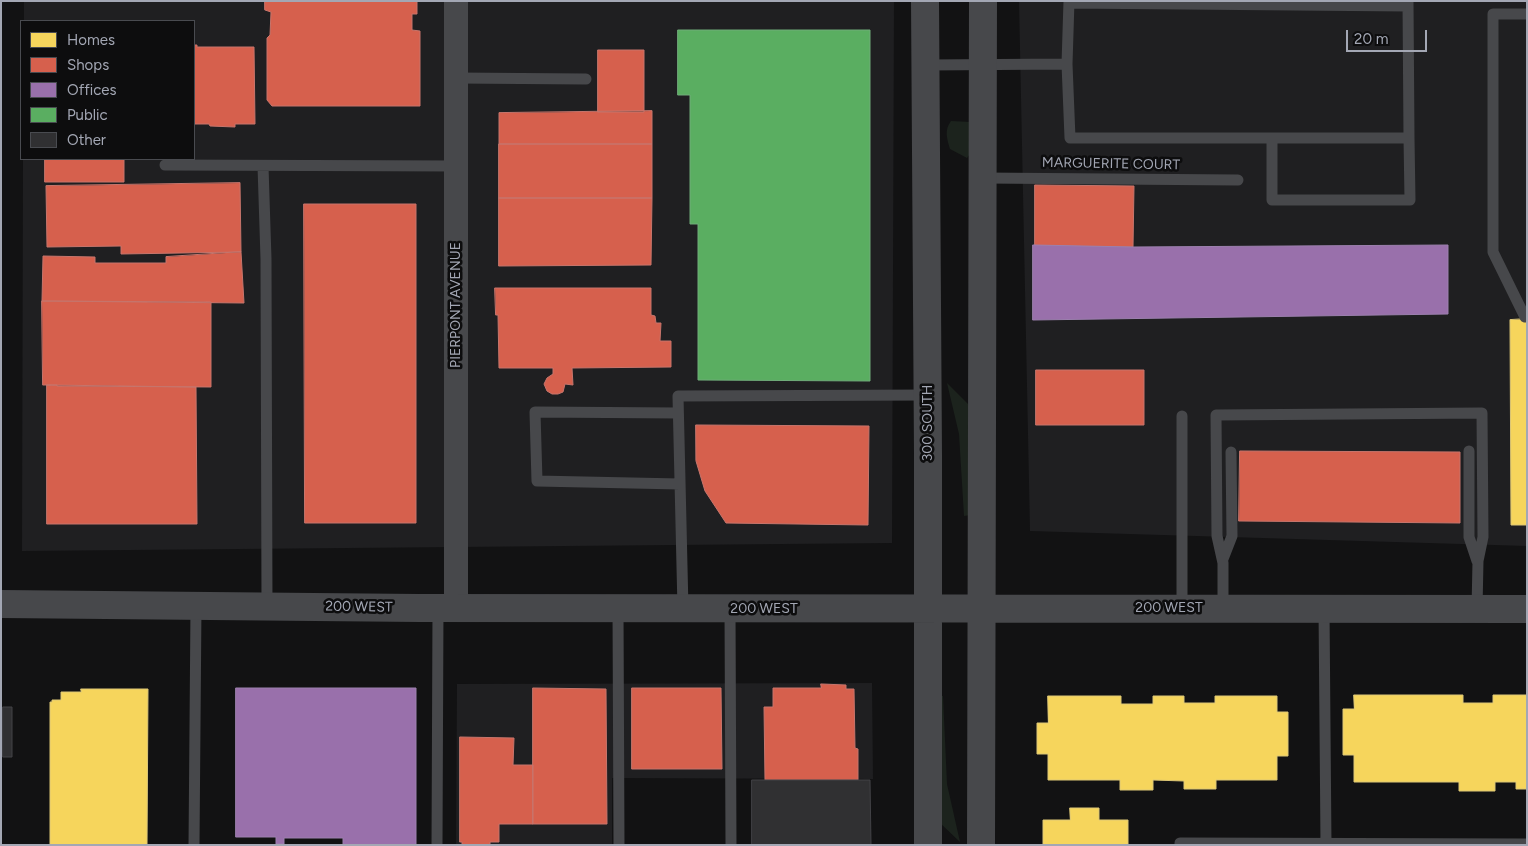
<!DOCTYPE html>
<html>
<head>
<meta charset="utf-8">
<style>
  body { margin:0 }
  #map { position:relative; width:1528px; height:846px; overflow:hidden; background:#121213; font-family:Figtree,sans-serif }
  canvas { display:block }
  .frame { position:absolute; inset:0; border:2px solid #a3a7b4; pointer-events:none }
  .legend { position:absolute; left:20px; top:20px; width:175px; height:140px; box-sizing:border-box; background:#0d0d0e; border:1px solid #494b50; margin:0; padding:6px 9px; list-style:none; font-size:15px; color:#a3a7b4 }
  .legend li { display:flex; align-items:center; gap:10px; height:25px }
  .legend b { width:25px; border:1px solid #494b50 }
  .scale { position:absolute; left:1346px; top:30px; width:81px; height:22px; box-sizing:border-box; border:2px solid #a3a7b4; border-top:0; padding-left:6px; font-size:15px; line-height:18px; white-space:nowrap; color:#a3a7b4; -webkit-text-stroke:4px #0d0d0e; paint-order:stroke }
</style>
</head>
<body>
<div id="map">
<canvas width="1528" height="846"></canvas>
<div class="frame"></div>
<ul class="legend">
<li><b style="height:14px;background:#f6d55c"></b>Homes</li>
<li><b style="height:14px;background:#d6604d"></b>Shops</li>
<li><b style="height:14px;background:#9970ab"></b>Offices</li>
<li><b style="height:14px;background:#5aae61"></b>Public</li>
<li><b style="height:14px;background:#303032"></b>Other</li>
</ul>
<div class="scale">20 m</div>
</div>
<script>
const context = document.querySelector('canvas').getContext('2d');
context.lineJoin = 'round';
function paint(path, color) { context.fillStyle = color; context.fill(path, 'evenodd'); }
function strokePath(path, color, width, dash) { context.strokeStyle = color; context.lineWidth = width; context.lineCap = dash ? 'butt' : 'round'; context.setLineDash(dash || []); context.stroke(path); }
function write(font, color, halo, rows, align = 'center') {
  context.font = font + ' Figtree,sans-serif'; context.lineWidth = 5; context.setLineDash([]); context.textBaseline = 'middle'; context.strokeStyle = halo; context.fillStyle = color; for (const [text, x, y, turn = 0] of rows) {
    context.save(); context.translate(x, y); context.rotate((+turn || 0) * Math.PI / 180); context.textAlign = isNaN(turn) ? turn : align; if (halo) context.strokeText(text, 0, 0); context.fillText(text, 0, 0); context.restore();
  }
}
paint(new Path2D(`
  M 24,1 L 894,1 L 892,543 L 22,551 L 23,159 L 194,159 L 194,21 L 24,21 Z
  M 1019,1 L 1527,1 L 1527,546 L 1030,531 Z
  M 872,683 L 873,779 L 612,778 L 612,845 L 456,845 L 457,684 Z`), '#1f1f21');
paint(new Path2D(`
  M 951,121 L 971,122 L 970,154 L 967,158 L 950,149 C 947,139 944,130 951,121 Z
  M 947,383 L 969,405 L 971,515 L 964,516 L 959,434 Z
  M 937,696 L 943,696 L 947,784 L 960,842 L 939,822 Z`), '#1c231d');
const homes = new Path2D(`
  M 1527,319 L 1527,525 L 1511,525 L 1510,320 Z
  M 81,689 L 148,689 L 147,845 L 50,845 L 50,702 L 52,702 L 52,700 L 61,700 L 61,692 L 81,692 Z
  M 1354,695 L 1463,695 L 1463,703 L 1493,703 L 1493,695 L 1527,695 L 1527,789 L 1516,789 L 1516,782 L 1495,782 L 1495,791 L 1459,791 L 1459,782 L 1354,782 L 1354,755 L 1343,755 L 1343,709 L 1354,709 Z
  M 1048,696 L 1121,696 L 1121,704 L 1153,704 L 1153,696 L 1184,696 L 1184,703 L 1215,703 L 1215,696 L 1277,696 L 1277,712 L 1288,712 L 1288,756 L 1277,756 L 1277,780 L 1216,780 L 1216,789 L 1184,789 L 1184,781 L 1153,780 L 1153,790 L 1120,790 L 1120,780 L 1048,780 L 1048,754 L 1037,754 L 1037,723 L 1048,723 Z
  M 1070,808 L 1099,808 L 1099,820 L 1128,820 L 1128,845 L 1043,845 L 1043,820 L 1070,820 Z`);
paint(homes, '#f6d55c');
strokePath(homes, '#ddc776', 1);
const shops = new Path2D(`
  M 265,1 L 417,1 L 417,14 L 412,14 L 412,30 L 420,31 L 420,106 L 272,106 L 267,100 L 267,38 L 270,35 L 271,12 L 265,10 Z
  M 194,45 L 197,45 L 197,47 L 254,47 L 255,124 L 235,124 L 235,127 L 210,126 L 209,124 L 194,124 Z
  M 598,50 L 644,50 L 644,112 L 598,112 Z
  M 652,111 L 652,144 L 499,144 L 499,113 Z
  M 499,144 L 652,144 L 652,198 L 499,198 Z
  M 45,159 L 124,159 L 124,182 L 45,182 Z
  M 240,183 L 241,252 L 121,254 L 121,246 L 47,247 L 46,186 Z
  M 1035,185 L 1134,186 L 1133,247 L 1035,246 Z
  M 499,198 L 652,198 L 651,265 L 499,266 Z
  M 304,204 L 416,204 L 416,523 L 305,523 Z
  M 241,252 L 244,303 L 42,301 L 43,256 L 95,257 L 95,263 L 166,263 L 166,257 Z
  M 495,288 L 651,288 L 651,315 L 655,316 L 656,323 L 661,323 L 660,341 L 671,341 L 671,367 L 572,368 L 573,385 L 565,384 L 563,392 L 558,394 L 552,394 L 547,391 L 544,384 L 547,378 L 553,374 L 553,368 L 499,368 L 498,315 L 496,315 Z
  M 42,301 L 211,302 L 211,387 L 57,386 L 57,385 L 43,385 Z
  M 1036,370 L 1144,370 L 1144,425 L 1036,425 Z
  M 47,385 L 196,387 L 197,524 L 47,524 Z
  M 696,425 L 869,426 L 868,525 L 726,523 L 705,491 L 696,461 Z
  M 1240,451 L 1460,452 L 1460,523 L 1239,521 Z
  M 821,684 L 846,685 L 846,689 L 854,689 L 855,748 L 858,749 L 858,780 L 765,780 L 764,707 L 773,707 L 773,688 L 821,688 Z
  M 533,688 L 606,689 L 607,824 L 533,824 Z
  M 632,688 L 721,688 L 722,769 L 632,769 Z
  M 460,737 L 514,738 L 513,765 L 533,765 L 533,824 L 499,824 L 499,842 L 490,842 L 490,845 L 462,845 L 462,842 L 460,842 Z`);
paint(shops, '#d6604d');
strokePath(shops, '#c7756c', 1);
const offices = new Path2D(`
  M 1033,245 L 1133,247 L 1448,245 L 1448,314 L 1033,320 Z
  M 236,688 L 416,688 L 416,845 L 343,845 L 343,838 L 284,838 L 284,844 L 276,844 L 276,837 L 236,837 Z`);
paint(offices, '#9970ab');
strokePath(offices, '#9c80ae', 1);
const public = new Path2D(`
  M 678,30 L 870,30 L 870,381 L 698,380 L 698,224 L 690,224 L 690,95 L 678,95 Z`);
paint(public, '#5aae61');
strokePath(public, '#70ac7a', 1);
const building = new Path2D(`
  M 3,707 L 12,707 L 12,757 L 3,757 Z
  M 752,780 L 870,780 L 871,845 L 752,845 Z`);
paint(building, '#303032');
strokePath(building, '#424246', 1);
strokePath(new Path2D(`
  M 1069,1 L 1067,64 L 1070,138 L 1409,138 L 1408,1
  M 1069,3 L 1408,6
  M 927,65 L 1067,64
  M 456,78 L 586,79
  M 1272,139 L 1272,200 L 1410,200 L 1409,138
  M 165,165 L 456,166
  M 263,166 L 266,259 L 267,607
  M 983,178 L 1238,180
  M 1525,317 L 1493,252 L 1493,14 L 1527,14
  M 678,413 L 535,412 L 537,481 L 680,484
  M 1182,416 L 1182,608
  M 1469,451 L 1469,537 L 1477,561
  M 1223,559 L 1232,536 L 1231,452
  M 618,608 L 619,845
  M 1223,608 L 1223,563 L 1217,536 L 1216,415 L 1482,413 L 1483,537 L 1478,561 L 1477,609
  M 1324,608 L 1326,845
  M 683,609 L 678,396 L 928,395
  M 730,609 L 731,845
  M 194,845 L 196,606
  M 437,845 L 438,608
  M 1180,845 L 1180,843 L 1527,844`), '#47484b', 11);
strokePath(new Path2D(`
  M 456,608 L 456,1`), '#47484b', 24);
strokePath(new Path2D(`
  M 925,1 L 928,455 L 928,845
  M 1,604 L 419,608 L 1527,609
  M 981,845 L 983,1`), '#47484b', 28);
write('14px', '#a3a7b4', '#0d0d0e', [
  ["MARGUERITE COURT",1111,164,1],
  ["PIERPONT AVENUE",456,305,-90],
  ["300 SOUTH",928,423,-90],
  ["200 WEST",359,607,1],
  ["200 WEST",1169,608],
  ["200 WEST",764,609]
]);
</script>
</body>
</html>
